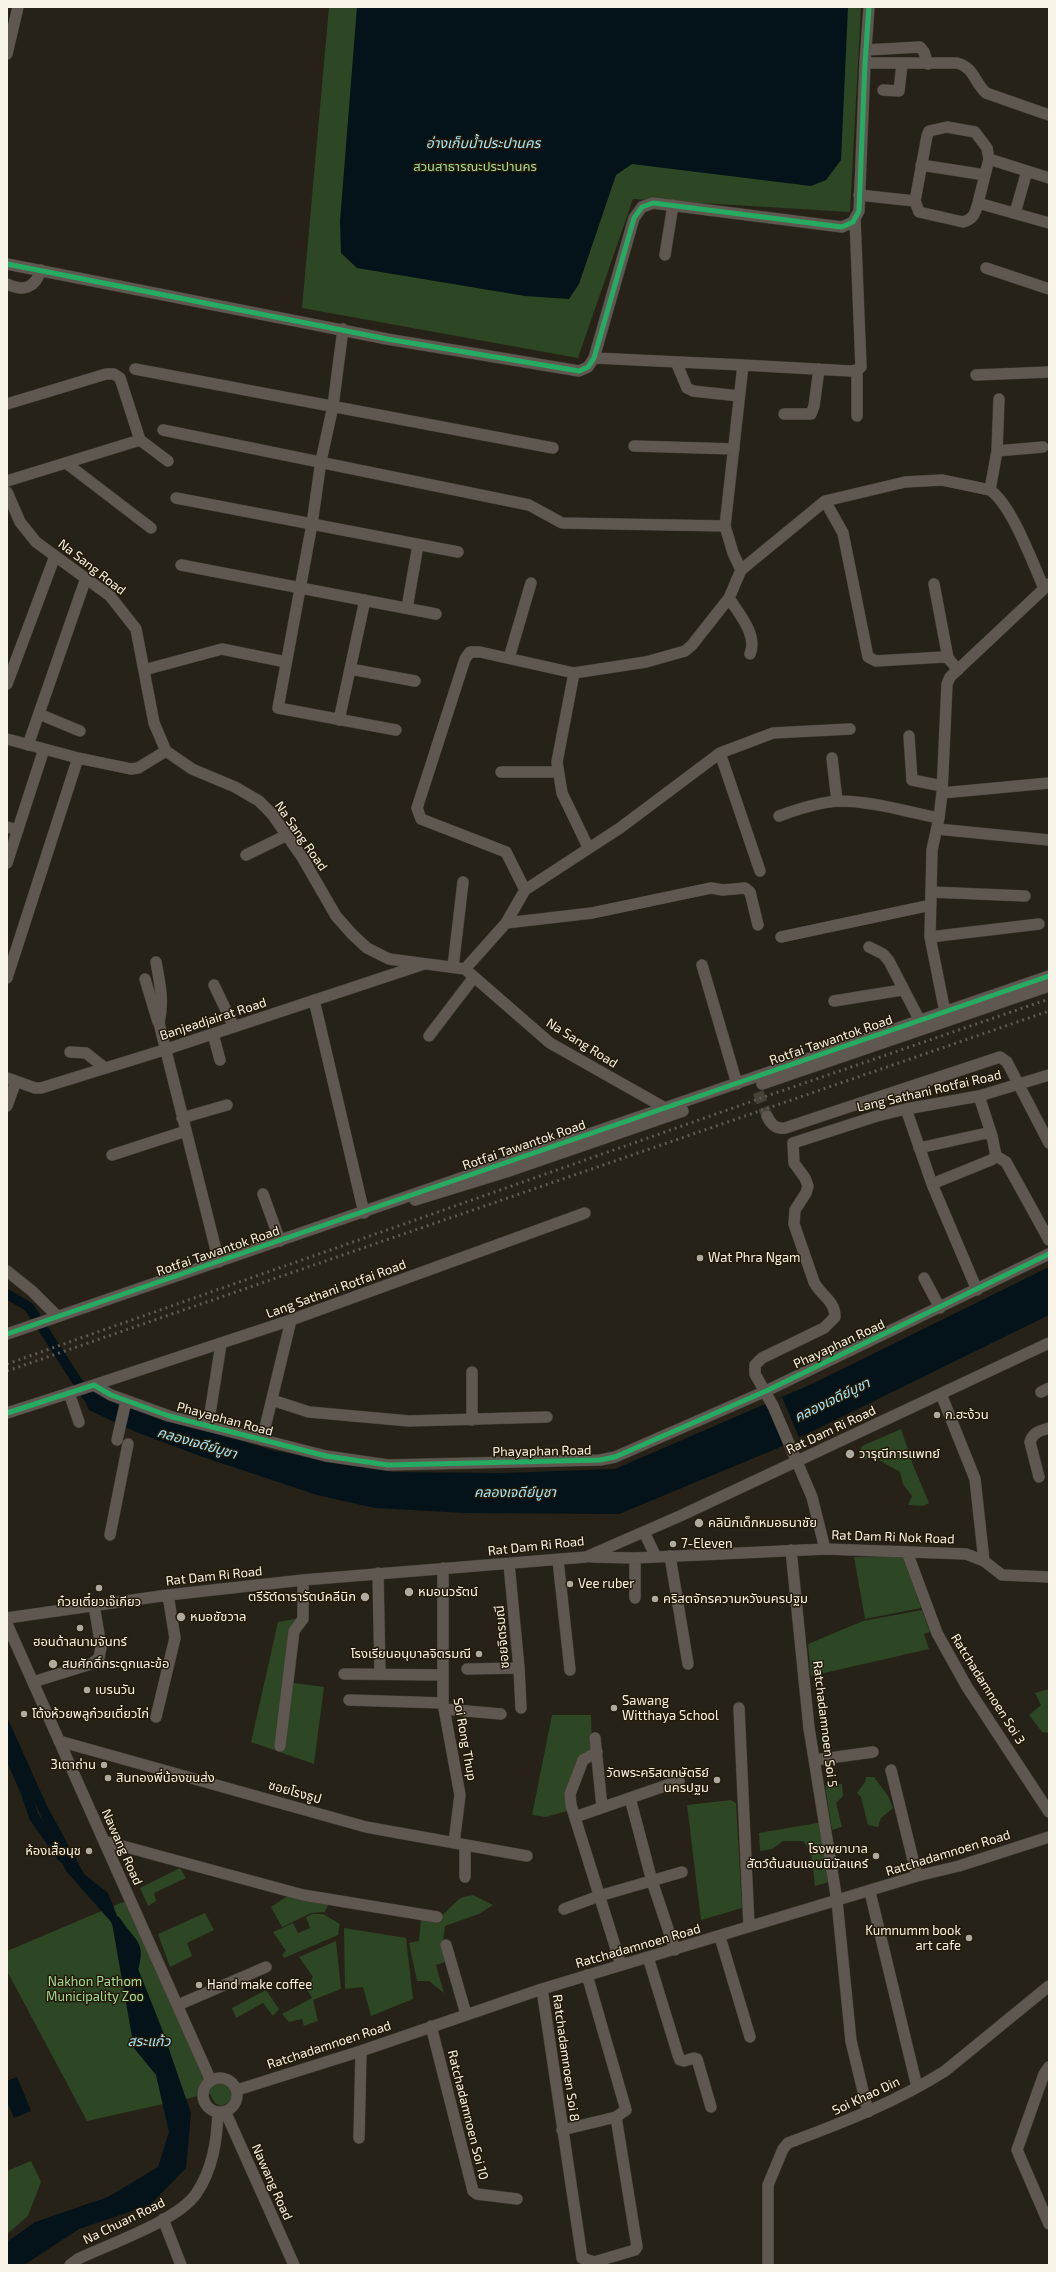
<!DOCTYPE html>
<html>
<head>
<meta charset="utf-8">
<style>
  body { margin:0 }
  #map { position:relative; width:1056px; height:2272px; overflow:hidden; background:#262217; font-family:"Exo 2",sans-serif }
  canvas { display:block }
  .frame { position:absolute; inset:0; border:8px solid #f9f4e8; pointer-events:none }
</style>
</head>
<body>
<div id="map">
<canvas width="1056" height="2272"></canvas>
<div class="frame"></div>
</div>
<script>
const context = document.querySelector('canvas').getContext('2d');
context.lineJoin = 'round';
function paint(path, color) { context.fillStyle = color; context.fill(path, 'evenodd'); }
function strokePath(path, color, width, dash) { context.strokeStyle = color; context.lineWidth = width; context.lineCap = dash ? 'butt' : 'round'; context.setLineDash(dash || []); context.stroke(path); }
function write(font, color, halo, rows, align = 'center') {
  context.font = font + ' "Exo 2","Noto Sans Thai",sans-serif'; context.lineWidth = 3; context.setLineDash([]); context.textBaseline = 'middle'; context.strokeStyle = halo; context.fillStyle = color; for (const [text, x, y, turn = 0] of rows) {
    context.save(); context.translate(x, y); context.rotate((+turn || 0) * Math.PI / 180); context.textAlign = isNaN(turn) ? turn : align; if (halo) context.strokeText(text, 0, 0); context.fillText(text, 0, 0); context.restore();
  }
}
paint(new Path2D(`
  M 329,7 L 861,7 L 850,212 L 633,199 L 578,358 L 302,308 Z
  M 901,1429 L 913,1465 L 929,1503 L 923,1506 L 908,1505 L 912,1496 L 903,1484 L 900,1472 L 874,1457 L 862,1460 L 859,1453 L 862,1446 Z
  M 854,1557 L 904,1557 L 921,1608 L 865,1619 Z
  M 922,1610 L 930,1632 L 924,1634 L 929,1649 L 811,1676 L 808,1644 L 863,1621 Z
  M 300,1618 L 286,1682 L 324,1687 L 314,1764 L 251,1742 L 278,1622 Z
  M 1049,1689 L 1049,1733 L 1042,1732 L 1029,1715 L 1041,1705 L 1035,1693 Z
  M 552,1715 L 591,1715 L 592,1749 L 580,1757 L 566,1788 L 567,1811 L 546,1817 L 532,1815 Z
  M 866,1777 L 874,1777 L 888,1796 L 893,1808 L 881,1818 L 878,1827 L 868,1825 L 861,1797 L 857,1793 L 865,1782 Z
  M 842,1784 L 843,1796 L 836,1803 L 842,1827 L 832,1830 L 825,1785 Z
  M 731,1800 L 736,1803 L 742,1908 L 701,1920 L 687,1805 Z
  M 823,1822 L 832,1881 L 815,1886 L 811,1851 L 803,1841 L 783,1841 L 772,1849 L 760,1851 L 759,1833 Z
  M 180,1868 L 186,1878 L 154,1893 L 156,1901 L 148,1906 L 140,1888 Z
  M 289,1895 L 329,1903 L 325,1912 L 311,1913 L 282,1927 L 271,1907 Z
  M 473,1895 L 493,1905 L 479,1914 L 445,1926 L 443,1942 L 448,1961 L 436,1965 L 444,1993 L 429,1981 L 417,1981 L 409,1943 L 419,1941 L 421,1919 C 444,1920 443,1913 458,1900 C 461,1897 468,1896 473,1895 Z
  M 130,1899 L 216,2082 L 222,2081 C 234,2089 236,2101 221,2106 L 215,2103 L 210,2094 L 203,2095 L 87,2121 L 7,1971 L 7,1951 Z
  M 205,1913 L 214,1930 L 187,1943 L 192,1956 L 170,1967 L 158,1934 Z
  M 312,1914 L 323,1914 L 340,1924 L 338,1935 L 284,1958 L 282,1955 L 286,1951 L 273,1932 L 293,1923 L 298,1933 L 310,1928 L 306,1917 Z
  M 344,1928 L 406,1938 L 413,1999 L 371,2016 L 363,1987 L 345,1989 Z
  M 336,1941 L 341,1989 L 313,2000 L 318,2021 L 304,2026 L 302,2019 L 289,2022 L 282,2014 L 312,1998 L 306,1988 L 313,1977 L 299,1957 Z
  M 266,1990 L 279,2009 L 273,2016 L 263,2003 L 236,2018 L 232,2008 Z
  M 31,2161 L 41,2182 L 28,2216 L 7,2234 L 7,2171 Z`), '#2d4623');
paint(new Path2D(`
  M 357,7 L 848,7 L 841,160 L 826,180 L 811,186 L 632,164 L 616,175 L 579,284 L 569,299 L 525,296 L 357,268 L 341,253 L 340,221 Z
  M 1049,1267 L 1049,1315 L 778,1448 L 619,1514 L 465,1513 L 375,1508 L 317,1495 L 203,1457 L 136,1432 L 89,1410 L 81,1392 L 92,1390 L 141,1411 L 275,1451 L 392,1472 L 502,1473 L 615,1469 L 814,1383 Z
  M 7,1717 L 47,1806 L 84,1874 L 108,1893 L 162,2029 L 191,2113 L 186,2168 L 150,2205 L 79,2229 L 24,2265 L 7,2265 L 7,2242 L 35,2222 L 108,2197 L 158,2167 L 169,2132 L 156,2075 L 134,2048 L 112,1923 L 66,1871 L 14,1757 L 7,1747 Z
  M 17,2077 L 31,2111 L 14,2118 L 7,2101 L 7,2081 Z`), '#031319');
paint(new Path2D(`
  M 782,1397 L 800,1440 L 785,1447 L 767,1404 Z`), '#262217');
strokePath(new Path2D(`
  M 7,1294 L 29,1307 L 86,1395
  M 7,1749 L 26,1793 L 34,1817 L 63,1858
  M 116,1921 C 131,1946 142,1940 132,1973`), '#031319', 10);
strokePath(new Path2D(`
  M 758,1092 L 767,1116`), '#464236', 11, [11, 5.5]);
const minor = new Path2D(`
  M 866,50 L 920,47 L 924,52 L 928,64
  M 7,54 L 18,7
  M 865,63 L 957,63 C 974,67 974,82 986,93 L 1049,115
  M 883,90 L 899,91 L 902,64
  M 921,165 L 985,175
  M 1049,178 L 989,159 L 978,203 L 1049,223
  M 859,195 L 915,201
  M 978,203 C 975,213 974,219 963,222 L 919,212 L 915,201 L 927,136 L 929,131 L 947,127 L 975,132 L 987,148 L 989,159
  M 1015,213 L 1027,171
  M 665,255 L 673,205
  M 7,264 L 387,339 L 579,371 L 588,367 L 594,358 L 634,218 L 642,207 L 653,203 L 842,227 L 853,222 L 859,211 L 865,63 L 869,7
  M 986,268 L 1049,289
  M 7,284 C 24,292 35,288 41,270
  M 343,329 L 333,406 L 321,461 L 312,524 L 278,708 L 396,730
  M 676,362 L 687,388 L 693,391 L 739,396
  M 743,365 L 851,371 L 857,370 L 861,367 L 855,219
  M 135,369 L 553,448
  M 976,375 L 1049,372
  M 7,404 L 106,374 L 114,374 L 120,378 L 140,440 L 7,481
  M 784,414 L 811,414 L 814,406 L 819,369
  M 857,416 L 857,370
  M 163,430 L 529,505 L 562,523 L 725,526 L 743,365 L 594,358
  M 140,440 L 168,461
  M 634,446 L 734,449
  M 997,451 L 1043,447
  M 66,463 L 151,528
  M 990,490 L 997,451 L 999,399
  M 7,492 L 20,522 L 36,542 L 110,596 L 136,629 L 154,723 L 166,751 L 192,769 L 235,787 L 259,801 L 272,814 L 302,857 L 336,916 L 352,934 L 367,948 L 389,959 L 465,969 L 550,1043 L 665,1108
  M 176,498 L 458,552
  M 825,501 L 843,533 L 868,657 L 876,661 L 943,657 L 948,658 L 958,670
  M 725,526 L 733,553 L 741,570
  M 181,565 L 436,614
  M 934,584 L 948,658
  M 729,598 C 739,614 758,635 750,654
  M 407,608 L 418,545
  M 509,658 L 531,583
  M 350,669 L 415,681
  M 144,670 L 222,649 L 286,662
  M 574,673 L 557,762 L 562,793 L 588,847
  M 7,684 L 55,556
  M 39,714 L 80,731
  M 339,720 L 365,600
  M 909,736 L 912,780 L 942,786
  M 7,739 L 78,758 L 131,769 L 138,768 L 166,751
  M 28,745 L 86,578
  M 720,753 L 760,871
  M 832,758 L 837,801
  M 501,772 L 558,772
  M 942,793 L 1049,783
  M 779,816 C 798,809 819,802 839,801 C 872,801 907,812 939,818
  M 7,827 L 18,830
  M 937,829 L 1049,840
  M 246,855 L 287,835
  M 7,863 L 44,749
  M 525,890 L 506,852 L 421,819 L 417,808 L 465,659 L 470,652 L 480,652 L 574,673 L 646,662 L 685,651 L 692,645 L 729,598 L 741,570 L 825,501 L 905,482 L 942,480 L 990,490 C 1012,505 1032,562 1044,588
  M 931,892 L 1025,896
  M 506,923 L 592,913 L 711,888 L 723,890 L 745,888 L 750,892 L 758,925
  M 781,937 L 931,905
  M 930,937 L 1039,924
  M 869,947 L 883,954 L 889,961 L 920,1021
  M 156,962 C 160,984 164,1001 159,1023 L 219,1262
  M 702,965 L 737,1084
  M 453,967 L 463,882
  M 465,969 L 506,923 L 525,890 L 620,828 L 720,753 L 773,733 L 850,729
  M 7,978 L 78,758
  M 145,979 L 158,1022
  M 214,985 L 234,1027
  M 314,1000 L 364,1213
  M 834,1001 L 902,990
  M 945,1012 L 930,937 L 932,850 L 939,818 L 942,793 L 947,684 L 950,677 L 1049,584
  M 213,1034 L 220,1060
  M 429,1036 L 474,977
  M 70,1052 L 86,1053 L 105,1068
  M 7,1078 L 35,1088 L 41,1088 L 164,1050 L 421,965
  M 762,1084 L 1049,986
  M 979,1096 L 992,1136
  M 7,1106 L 16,1081
  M 906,1109 L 932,1184 L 977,1290
  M 767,1116 C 771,1125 776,1129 785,1128 L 1000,1057 L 1007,1062 L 1049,1143
  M 182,1118 L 227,1105
  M 919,1148 L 987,1133 L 992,1136 L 996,1156 L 991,1160 L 932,1184
  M 112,1155 L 186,1131
  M 996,1156 L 1006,1162 L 1049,1240
  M 263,1194 L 280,1241
  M 415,1200 L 506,1172 L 683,1111
  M 7,1271 L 32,1291 L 57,1316
  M 924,1278 L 940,1308
  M 7,1334 L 1049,976
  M 94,1385 L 291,1320 L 585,1213
  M 1041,1392 L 1049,1388
  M 69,1393 L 79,1422
  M 941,1394 L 975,1479 L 984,1561
  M 272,1400 L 309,1412 L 409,1421 L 547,1417
  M 7,1413 L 94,1385 L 111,1395 L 169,1416 L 326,1456 L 388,1465 L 600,1460 L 615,1457 L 766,1391 L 1049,1254
  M 472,1420 L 472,1372
  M 208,1426 L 221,1344
  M 117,1440 L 126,1401
  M 262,1440 L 291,1320
  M 1039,1477 L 1030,1442 C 1033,1432 1040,1431 1049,1428
  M 644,1532 L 656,1557
  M 110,1535 L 128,1444
  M 825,1549 L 812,1497 L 773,1406 L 755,1374 L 755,1365 L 762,1358 L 824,1328 L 835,1317 C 835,1300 821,1296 814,1282 L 794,1224 L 795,1210 L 806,1193 L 808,1186 L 805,1178 L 794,1163 L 793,1143 L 877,1116 L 906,1109 L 979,1096 L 1049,1075
  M 791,1550 L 809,1728 L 837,1901 L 851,2041 L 868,2112
  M 907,1552 L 937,1633 L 967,1687 L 1049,1812
  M 670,1556 L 688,1664
  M 591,1557 L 635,1558 L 825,1549 L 966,1554 L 984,1561 L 1002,1575 L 1049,1577
  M 558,1560 L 570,1670
  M 509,1564 L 519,1668 L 521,1708
  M 443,1568 L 443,1703 L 460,1795 L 454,1843
  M 378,1573 L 380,1674
  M 635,1598 L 635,1558
  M 7,1618 L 168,1595 L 303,1580 L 586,1557 L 680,1516 L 1049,1343
  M 7,1624 L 211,2081
  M 467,1669 L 519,1668
  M 344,1674 L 443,1675
  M 33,1682 L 91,1664 L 99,1658 L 101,1647 L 94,1605
  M 349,1700 L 443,1703
  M 739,1708 L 749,1926
  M 444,1709 L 501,1714
  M 156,1717 L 175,1638 L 168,1595
  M 595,1738 L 602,1807
  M 59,1741 L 366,1827 L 527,1856
  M 280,1746 L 294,1631 L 303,1619 L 303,1580
  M 597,1752 L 583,1760 L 570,1794 L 571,1805 L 621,1965
  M 815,1760 L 873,1752
  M 891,1770 L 917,1876
  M 630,1798 L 652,1881 L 675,1950
  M 575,1817 L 679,1781
  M 104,1841 L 303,1895 L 437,1917
  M 465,1845 L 465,1877
  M 870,1892 L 917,2087
  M 564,1909 L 599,1896 L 682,1872
  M 720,1937 L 750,2037
  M 446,1945 L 466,2014
  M 648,1957 L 678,2055 L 680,2060 L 684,2061 L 694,2058 L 697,2059 L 711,2107
  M 542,1989 L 582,2258 L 594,2262 L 635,2250 L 637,2247 L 616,2117
  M 178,2005 L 266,1967
  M 431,2026 L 473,2191 L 477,2194 L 517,2199
  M 1049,2067 L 1044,2074 L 1017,2150 L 1049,2224
  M203 2095a17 17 0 1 1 34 0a17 17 0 1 1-34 0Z
  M 237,2090 L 361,2051 L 542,1989 L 917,1876 L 959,1866 L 1049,1837
  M 225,2111 L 294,2265
  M 562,2130 L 616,2117 L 626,2110 L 587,1975
  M 359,2138 L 361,2051
  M 163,2219 L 181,2265
  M 70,2265 L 78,2259 C 109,2244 177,2221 196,2194 C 213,2169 217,2140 218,2112
  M 768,2265 L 768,2185 L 783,2149 L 788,2143 C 842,2123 896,2102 945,2071 L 1049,1986`);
strokePath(minor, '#423f36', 12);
strokePath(minor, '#5f5851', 11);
strokePath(new Path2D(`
  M 7,1364 L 764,1097 L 1049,999
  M 7,1371 L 1049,1011`), '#5d5952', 3, [2, 4]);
strokePath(new Path2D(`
  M 7,264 L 387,339 L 579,371 L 588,367 L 594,358 L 634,218 L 642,207 L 653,203 L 842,227 L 853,222 L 859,211 L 865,63 L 869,7
  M 7,1334 L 1049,976
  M 7,1413 L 94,1385 L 111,1395 L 169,1416 L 326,1456 L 388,1465 L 600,1460 L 615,1457 L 766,1391 L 1049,1254`), '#26ab63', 5);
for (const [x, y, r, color] of [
  [700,1258,4,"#afaa9f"],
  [937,1415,4,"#afaa9f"],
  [850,1454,5,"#afaa9f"],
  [699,1523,5,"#afaa9f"],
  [673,1544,4,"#afaa9f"],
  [570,1584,4,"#afaa9f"],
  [99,1588,4,"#afaa9f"],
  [409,1592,5,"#afaa9f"],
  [365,1597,5,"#afaa9f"],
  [655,1599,4,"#afaa9f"],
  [181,1617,5,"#afaa9f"],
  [80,1628,4,"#afaa9f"],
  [479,1654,4,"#afaa9f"],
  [53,1664,5,"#afaa9f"],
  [87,1690,4,"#afaa9f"],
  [614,1708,4,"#afaa9f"],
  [24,1714,4,"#afaa9f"],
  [104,1765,4,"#afaa9f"],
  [108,1778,4,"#afaa9f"],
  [717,1780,4,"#afaa9f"],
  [89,1851,4,"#afaa9f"],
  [876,1856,4,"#afaa9f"],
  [969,1938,4,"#afaa9f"],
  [199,1985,4,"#afaa9f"]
]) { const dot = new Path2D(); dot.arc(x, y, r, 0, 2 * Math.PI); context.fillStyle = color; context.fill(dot); strokePath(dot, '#231b08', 1.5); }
write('13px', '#a6de95', '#231b08', [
  ["สวนสาธารณะประปานคร",475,167],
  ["Nakhon Pathom",95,1982],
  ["Municipality Zoo",95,1997]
]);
write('13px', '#f9f4e8', '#231b08', [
  ["Na Sang Road",92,567,38],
  ["Na Sang Road",301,836,55],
  ["Banjeadjairat Road",213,1019,-18],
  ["Rotfai Tawantok Road",831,1040,-19],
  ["Na Sang Road",582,1043,32],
  ["Lang Sathani Rotfai Road",929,1091,-13],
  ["Rotfai Tawantok Road",524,1145,-19],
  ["Rotfai Tawantok Road",218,1251,-19],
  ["Lang Sathani Rotfai Road",336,1289,-20],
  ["Phayaphan Road",839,1344,-25],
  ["Phayaphan Road",225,1419,15],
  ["Rat Dam Ri Road",831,1430,-25],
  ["Phayaphan Road",542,1451,-1],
  ["Rat Dam Ri Nok Road",893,1537,2],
  ["Rat Dam Ri Road",536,1546,-6],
  ["Rat Dam Ri Road",214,1576,-6],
  ["ซอยจิตรมณี",502,1637,-95],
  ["Ratchadamnoen Soi 3",988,1689,58],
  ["Ratchadamnoen Soi 5",825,1724,83],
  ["Soi Rong Thup",465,1739,80],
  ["ซอยโรงธูป",295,1792,16],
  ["Nawang Road",122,1847,66],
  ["Ratchadamnoen Road",948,1853,-17],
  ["Ratchadamnoen Road",638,1946,-16],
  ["Ratchadamnoen Road",329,2045,-18],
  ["Ratchadamnoen Soi 8",566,2058,82],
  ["Soi Khao Din",866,2096,-25],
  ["Ratchadamnoen Soi 10",468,2115,76],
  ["Nawang Road",272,2182,66],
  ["Na Chuan Road",124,2221,-26]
]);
write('13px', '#f9f4e8', '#231b08', [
  ["Wat Phra Ngam",708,1258],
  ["ก.ฮะง้วน",945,1415],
  ["วารุณีการแพทย์",859,1454],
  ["คลินิกเด็กหมอธนาชัย",708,1523],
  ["7-Eleven",681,1544],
  ["Vee ruber",578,1584],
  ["หมอนวรัตน์",418,1592],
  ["ตรีรัต์ดารารัตน์คลีนิก",356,1597,"right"],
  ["คริสตจักรความหวังนครปฐม",663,1599],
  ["ก๋วยเตี๋ยวเจ๊เกียว",99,1602,"center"],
  ["หมอชัชวาล",190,1617],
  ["ฮอนด้าสนามจันทร์",80,1642,"center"],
  ["โรงเรียนอนุบาลจิตรมณี",471,1654,"right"],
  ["สมศักดิ์กระดูกและข้อ",62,1664],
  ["เบรนวัน",95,1690],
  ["Sawang",622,1701],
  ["Witthaya School",622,1716],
  ["โต้งห้วยพลูก๋วยเตี๋ยวไก่",32,1714],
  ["3เตาถ่าน",96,1765,"right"],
  ["วัดพระคริสตกษัตริย์",709,1773,"right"],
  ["นครปฐม",709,1788,"right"],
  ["สินทองพี่น้องขนส่ง",116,1778],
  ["โรงพยาบาล",868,1849,"right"],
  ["สัตว์ต้นสนแอนนิมัลแคร์",868,1864,"right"],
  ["ห้องเสื้อนุช",81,1851,"right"],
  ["Kumnumm book",961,1931,"right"],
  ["art cafe",961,1946,"right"],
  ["Hand make coffee",207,1985]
], 'left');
write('italic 14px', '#a6e4f9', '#231b08', [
  ["อ่างเก็บน้ำประปานคร",483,143],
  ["คลองเจดีย์บูชา",832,1400,-26],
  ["คลองเจดีย์บูชา",197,1443,16],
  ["คลองเจดีย์บูชา",515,1492],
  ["สระแก้ว",149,2041]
]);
</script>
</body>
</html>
